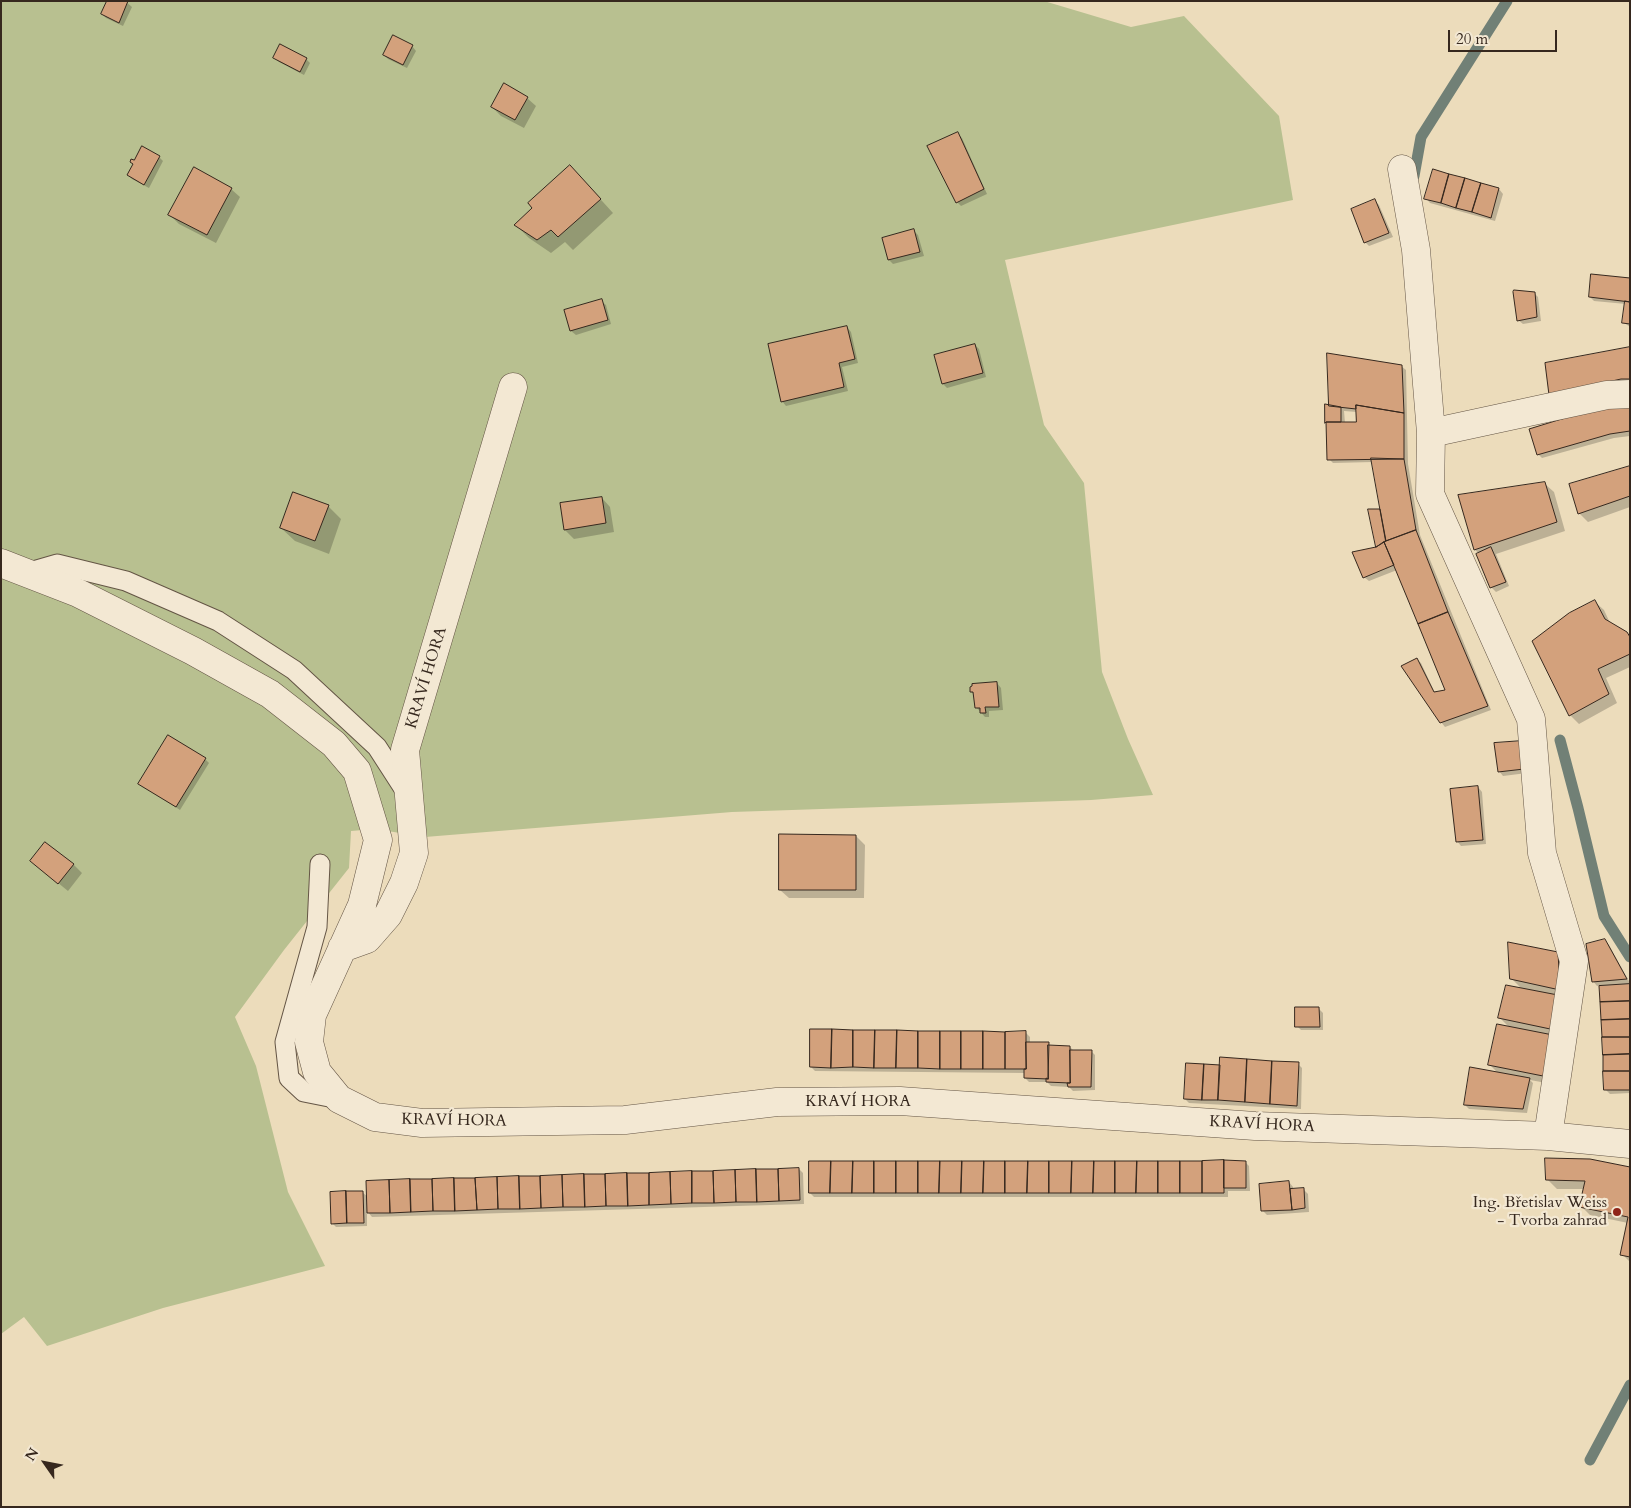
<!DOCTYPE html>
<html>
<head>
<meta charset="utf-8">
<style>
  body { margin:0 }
  #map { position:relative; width:1631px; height:1508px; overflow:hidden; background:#ecdcbb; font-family:Cardo,serif }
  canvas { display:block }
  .frame { position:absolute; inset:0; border:2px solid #36281e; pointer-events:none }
  .north { position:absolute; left:20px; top:1438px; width:50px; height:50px; -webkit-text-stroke:4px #f3e8d3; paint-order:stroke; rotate:303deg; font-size:14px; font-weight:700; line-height:20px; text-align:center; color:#36281e }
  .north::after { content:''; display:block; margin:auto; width:18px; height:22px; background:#36281e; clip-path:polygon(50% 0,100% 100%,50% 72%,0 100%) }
  .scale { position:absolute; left:1448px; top:30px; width:109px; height:22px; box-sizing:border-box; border:2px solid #36281e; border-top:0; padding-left:6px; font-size:15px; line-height:18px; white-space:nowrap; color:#36281e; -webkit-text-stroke:4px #f3e8d3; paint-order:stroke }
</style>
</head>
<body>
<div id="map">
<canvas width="1631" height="1508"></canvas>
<div class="frame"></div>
<div class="north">N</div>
<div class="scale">20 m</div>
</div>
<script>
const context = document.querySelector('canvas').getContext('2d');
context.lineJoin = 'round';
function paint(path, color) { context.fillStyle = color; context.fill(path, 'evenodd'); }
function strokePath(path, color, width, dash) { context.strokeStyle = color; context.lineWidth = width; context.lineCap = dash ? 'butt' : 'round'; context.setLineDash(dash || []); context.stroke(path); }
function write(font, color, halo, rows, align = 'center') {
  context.font = font + ' Cardo,serif'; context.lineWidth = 4.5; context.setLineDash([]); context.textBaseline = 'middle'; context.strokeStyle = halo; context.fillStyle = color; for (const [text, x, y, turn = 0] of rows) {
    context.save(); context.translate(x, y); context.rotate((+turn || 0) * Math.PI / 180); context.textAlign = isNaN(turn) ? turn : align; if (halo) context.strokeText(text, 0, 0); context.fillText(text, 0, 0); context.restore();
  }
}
paint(new Path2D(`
  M 1,1 L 1044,1 L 1131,27 L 1184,16 L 1279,116 L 1293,200 L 1005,260 L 1044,425 L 1084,483 L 1102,672 L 1128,739 L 1153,795 L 1091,800 L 732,812 L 425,837 L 375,829 L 351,831 L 349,868 L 284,950 L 235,1017 L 256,1066 L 288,1192 L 325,1266 L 163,1308 L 47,1346 L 24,1317 L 1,1334 Z`), '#b8c090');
paint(new Path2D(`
  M 125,1 L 132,7 L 123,26 L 106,18 L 102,14 Z
  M 412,46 L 416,51 L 407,68 L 388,59 L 384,55 Z
  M 275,58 L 306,59 L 310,63 L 304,75 L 279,62 Z
  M 527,98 L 536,106 L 524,128 L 501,116 L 492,107 Z
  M 958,134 L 962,138 L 987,194 L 961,206 L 957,202 Z
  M 159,157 L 163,161 L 149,188 L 132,179 L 128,175 Z
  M 583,180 L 613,213 L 573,250 L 565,242 L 551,253 L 529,238 L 516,225 Z
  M 231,189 L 240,197 L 216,243 L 179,224 L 170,215 Z
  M 1499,189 L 1503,194 L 1495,221 L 1430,203 L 1426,198 Z
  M 1375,201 L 1379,205 L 1393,237 L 1369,246 L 1365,242 Z
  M 914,231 L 918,235 L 924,256 L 893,264 L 889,260 Z
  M 1630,279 L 1630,327 L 1623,322 L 1626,304 L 1594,301 L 1590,297 Z
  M 1534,293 L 1538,297 L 1541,321 L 1523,324 L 1518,320 Z
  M 601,301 L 606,305 L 611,324 L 576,335 L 571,331 L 566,311 Z
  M 847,327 L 851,332 L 858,363 L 842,367 L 848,391 L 786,406 L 782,401 Z
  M 975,345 L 979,349 L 986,377 L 947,388 L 943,384 Z
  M 1630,348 L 1630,388 L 1559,404 Z
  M 1401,366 L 1406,370 L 1408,464 L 1420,535 L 1491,710 L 1445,727 L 1441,722 L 1416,659 L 1421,663 L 1435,693 L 1447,691 L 1397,570 L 1369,581 L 1364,577 L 1377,548 L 1370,510 L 1382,510 L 1373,462 L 1333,463 L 1329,459 L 1327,424 L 1326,423 L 1326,406 L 1329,406 ZM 1344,411 L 1357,412 L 1357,424 L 1345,423 Z
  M 1630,405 L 1630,436 L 1614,438 L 1542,458 L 1538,454 Z
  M 1630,467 L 1630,507 L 1588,522 L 1579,513 Z
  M 1545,484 L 1554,492 L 1565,531 L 1496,554 L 1509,586 L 1496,592 L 1492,588 L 1478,555 L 1480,554 L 1475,550 L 1460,496 Z
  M 602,498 L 610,507 L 614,532 L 574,539 L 565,530 Z
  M 328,506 L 341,519 L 329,554 L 295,541 L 281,528 Z
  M 1595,602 L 1604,610 L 1610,623 L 1630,636 L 1630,667 L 1606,678 L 1617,703 L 1579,724 L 1570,715 Z
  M 997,683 L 1001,688 L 1003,710 L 989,711 L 989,717 L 985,717 L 976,707 L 975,695 L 971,692 Z
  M 1495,744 L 1527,773 L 1503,776 L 1499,771 Z
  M 205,759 L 209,763 L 180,810 L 140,784 Z
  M 1478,787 L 1482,792 L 1486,844 L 1461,846 L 1457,841 Z
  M 856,836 L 865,845 L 864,898 L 789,898 L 780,890 Z
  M 73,864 L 82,873 L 68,891 L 41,869 Z
  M 1604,940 L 1609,945 L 1630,983 L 1628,983 L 1630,985 L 1630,1093 L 1610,1094 L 1605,1089 L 1601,985 L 1597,986 L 1593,981 Z
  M 1557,953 L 1566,962 L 1552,1084 L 1530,1080 L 1533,1083 L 1527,1113 L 1469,1109 L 1465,1105 L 1499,1074 L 1489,1064 L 1510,1028 L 1499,1017 L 1522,989 L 1511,978 Z
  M 1319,1009 L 1323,1013 L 1323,1030 L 1301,1030 L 1297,1026 Z
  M 1026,1033 L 1030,1037 L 1030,1044 L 1048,1044 L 1051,1046 L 1070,1047 L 1074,1051 L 1091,1051 L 1095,1055 L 1095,1090 L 1073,1091 L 1069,1087 L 1051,1086 L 1047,1082 L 1029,1082 L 1025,1078 L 1025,1073 L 815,1071 L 811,1067 Z
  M 1298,1064 L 1302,1068 L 1301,1109 L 1189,1103 L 1185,1099 L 1222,1066 Z
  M 1245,1162 L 1249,1166 L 1250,1191 L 1228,1191 L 1228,1197 L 814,1197 L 810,1193 Z
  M 1630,1168 L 1630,1262 L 1622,1254 L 1628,1223 L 1590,1215 L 1581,1206 L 1584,1189 L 1557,1189 L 1548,1180 Z
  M 799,1169 L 803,1173 L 804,1204 L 372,1217 L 367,1211 L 367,1226 L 336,1227 L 332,1223 L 362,1192 L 368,1197 Z
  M 1289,1182 L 1293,1187 L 1293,1190 L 1304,1190 L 1308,1194 L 1309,1212 L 1267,1215 L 1263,1211 Z`), '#0003');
strokePath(new Path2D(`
  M 1414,176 L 1421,137 L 1507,1
  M 1560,740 L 1578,808 L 1604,916 L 1630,957
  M 1590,1460 L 1630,1385`), '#718076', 11);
const building = new Path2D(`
  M 107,1 L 128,1 L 119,23 L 101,14 Z
  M 393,35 L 413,45 L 403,65 L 383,55 Z
  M 280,44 L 307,58 L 300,72 L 273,58 Z
  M 504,83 L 528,97 L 515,120 L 491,107 Z
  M 958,132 L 984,189 L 956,203 L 927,146 Z
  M 142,146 L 160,156 L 144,185 L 127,175 L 133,164 L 130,162 L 131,159 L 134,160 Z
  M 570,165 L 601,199 L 558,237 L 551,230 L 537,240 L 514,225 L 532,208 L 528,203 Z
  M 194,167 L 232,188 L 207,235 L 168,215 Z
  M 1433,169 L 1449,174 L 1441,203 L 1424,199 Z
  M 1449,174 L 1465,178 L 1456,208 L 1441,203 Z
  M 1465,178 L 1481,183 L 1472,212 L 1456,208 Z
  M 1481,183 L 1499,188 L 1491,218 L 1472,212 Z
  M 1375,199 L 1389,233 L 1364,243 L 1351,209 Z
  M 914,229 L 920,252 L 888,260 L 882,238 Z
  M 1591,274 L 1630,278 L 1630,302 L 1589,297 Z
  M 1514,290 L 1535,292 L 1537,317 L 1517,321 L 1513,292 Z
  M 602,299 L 608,320 L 570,331 L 564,310 Z
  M 1625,301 L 1630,302 L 1630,324 L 1622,323 Z
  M 847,326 L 855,359 L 839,363 L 844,387 L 781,402 L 768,344 Z
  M 975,344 L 983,373 L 942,384 L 934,355 Z
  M 1630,347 L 1630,379 L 1621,379 L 1549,395 L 1545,363 Z
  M 1327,353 L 1402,365 L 1404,413 L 1356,405 L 1356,409 L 1329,406 Z
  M 1325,404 L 1341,407 L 1341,422 L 1326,422 L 1325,423 Z
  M 1630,404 L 1630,431 L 1610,434 L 1537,455 L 1529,429 L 1604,406 Z
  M 1356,405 L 1404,413 L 1404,459 L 1327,460 L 1326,422 L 1356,422 Z
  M 1371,458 L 1404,459 L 1416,530 L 1386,541 Z
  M 1630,466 L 1630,496 L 1578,514 L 1569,484 Z
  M 1545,482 L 1557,522 L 1474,550 L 1458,495 Z
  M 293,492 L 329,505 L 315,541 L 280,528 Z
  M 602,497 L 606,523 L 564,530 L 560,503 Z
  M 1368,509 L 1380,509 L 1386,541 L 1376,547 Z
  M 1416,530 L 1448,612 L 1418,624 L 1384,542 Z
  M 1384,542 L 1394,565 L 1363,578 L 1352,552 L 1376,547 Z
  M 1491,547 L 1506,582 L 1490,588 L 1476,554 Z
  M 1595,600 L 1605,619 L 1627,632 L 1630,637 L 1630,654 L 1598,669 L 1609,694 L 1569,716 L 1532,641 L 1569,613 Z
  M 1448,612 L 1488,706 L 1440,723 L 1401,666 L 1417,658 L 1434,692 L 1445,690 L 1418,624 Z
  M 997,682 L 999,707 L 985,707 L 986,713 L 980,713 L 980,708 L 975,708 L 973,692 L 970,692 L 970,687 L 972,686 L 972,684 Z
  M 168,735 L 206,758 L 176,807 L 138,784 Z
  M 1522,741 L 1524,769 L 1498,772 L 1494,743 Z
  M 1478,786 L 1483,840 L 1456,842 L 1450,789 Z
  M 779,834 L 856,835 L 856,890 L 779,890 Z
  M 45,842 L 74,864 L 58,884 L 30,861 Z
  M 1605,939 L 1627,979 L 1592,982 L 1586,944 Z
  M 1508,942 L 1558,952 L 1560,990 L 1510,979 Z
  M 1630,984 L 1630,1001 L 1600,1002 L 1599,986 Z
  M 1506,985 L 1563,996 L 1555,1030 L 1498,1018 Z
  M 1630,1001 L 1630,1019 L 1601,1020 L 1600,1002 Z
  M 1295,1007 L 1319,1007 L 1320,1027 L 1295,1027 Z
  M 1630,1019 L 1630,1037 L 1602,1037 L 1601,1020 Z
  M 1497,1024 L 1553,1035 L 1543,1076 L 1488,1065 Z
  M 810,1029 L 832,1029 L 831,1068 L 810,1067 Z
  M 832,1029 L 853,1030 L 853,1067 L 831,1068 Z
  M 853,1030 L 875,1030 L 874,1068 L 853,1067 Z
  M 875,1030 L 897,1030 L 896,1068 L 874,1068 Z
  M 897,1030 L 918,1031 L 918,1068 L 896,1068 Z
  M 918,1031 L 940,1031 L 940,1069 L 918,1068 Z
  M 940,1031 L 961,1031 L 961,1069 L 940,1069 Z
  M 961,1031 L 983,1031 L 983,1069 L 961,1069 Z
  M 983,1031 L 1005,1032 L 1005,1069 L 983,1069 Z
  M 1026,1031 L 1026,1069 L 1005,1069 L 1005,1032 Z
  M 1602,1037 L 1630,1037 L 1630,1054 L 1603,1055 Z
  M 1026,1042 L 1049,1042 L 1048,1079 L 1024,1078 L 1024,1069 L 1026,1069 Z
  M 1048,1045 L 1070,1046 L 1070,1083 L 1046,1082 L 1046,1078 L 1048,1079 Z
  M 1070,1050 L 1092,1050 L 1091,1087 L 1068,1087 L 1067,1083 L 1070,1083 Z
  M 1630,1054 L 1630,1071 L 1603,1071 L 1603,1055 Z
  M 1220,1057 L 1247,1059 L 1245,1102 L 1218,1100 Z
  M 1247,1059 L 1272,1061 L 1270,1104 L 1245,1102 Z
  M 1272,1061 L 1299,1062 L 1297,1106 L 1270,1104 Z
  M 1186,1063 L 1204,1064 L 1202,1100 L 1184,1099 Z
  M 1204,1064 L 1220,1065 L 1218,1100 L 1202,1100 Z
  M 1470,1067 L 1530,1078 L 1523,1109 L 1464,1105 Z
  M 1603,1071 L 1630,1071 L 1630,1090 L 1604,1090 Z
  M 1545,1158 L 1590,1159 L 1630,1167 L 1630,1257 L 1620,1255 L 1628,1217 L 1579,1207 L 1585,1181 L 1546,1180 Z
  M 1224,1160 L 1246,1161 L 1246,1188 L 1224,1188 Z
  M 1224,1160 L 1224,1193 L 1202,1193 L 1202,1161 Z
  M 809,1161 L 831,1161 L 830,1193 L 809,1193 Z
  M 831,1161 L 853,1161 L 852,1193 L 830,1193 Z
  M 853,1161 L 874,1161 L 874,1193 L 852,1193 Z
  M 874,1161 L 896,1161 L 896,1193 L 874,1193 Z
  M 896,1161 L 918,1161 L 918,1193 L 896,1193 Z
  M 918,1161 L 940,1161 L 939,1193 L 918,1193 Z
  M 940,1161 L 962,1161 L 961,1193 L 939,1193 Z
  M 962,1161 L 984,1161 L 983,1193 L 961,1193 Z
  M 984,1161 L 1005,1161 L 1005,1193 L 983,1193 Z
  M 1005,1161 L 1028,1161 L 1027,1193 L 1005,1193 Z
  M 1028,1161 L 1049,1161 L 1049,1193 L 1027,1193 Z
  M 1049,1161 L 1072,1161 L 1071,1193 L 1049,1193 Z
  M 1072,1161 L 1094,1161 L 1093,1193 L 1071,1193 Z
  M 1094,1161 L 1115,1161 L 1115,1193 L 1093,1193 Z
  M 1115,1161 L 1137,1161 L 1136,1193 L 1115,1193 Z
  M 1137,1161 L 1158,1161 L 1158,1193 L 1136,1193 Z
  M 1158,1161 L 1180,1161 L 1180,1193 L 1158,1193 Z
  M 1180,1161 L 1202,1161 L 1202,1193 L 1180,1193 Z
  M 799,1168 L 800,1200 L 779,1201 L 778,1169 Z
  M 756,1169 L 757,1202 L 736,1202 L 735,1170 Z
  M 756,1169 L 778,1169 L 779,1201 L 757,1202 Z
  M 735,1170 L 736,1202 L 714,1203 L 713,1171 Z
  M 692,1171 L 692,1203 L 671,1204 L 670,1172 Z
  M 692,1171 L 713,1171 L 714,1203 L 692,1203 Z
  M 670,1172 L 671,1204 L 649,1205 L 649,1173 Z
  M 627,1173 L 628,1206 L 606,1206 L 605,1174 Z
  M 627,1173 L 649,1173 L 649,1205 L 628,1206 Z
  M 584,1174 L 605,1174 L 606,1206 L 585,1207 Z
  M 584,1174 L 585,1207 L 563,1207 L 562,1175 Z
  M 562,1175 L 563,1207 L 541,1208 L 540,1176 Z
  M 519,1176 L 520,1209 L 498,1209 L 497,1177 Z
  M 519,1176 L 540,1176 L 541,1208 L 520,1209 Z
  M 497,1177 L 498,1209 L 477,1210 L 475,1178 Z
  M 454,1178 L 475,1178 L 477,1210 L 455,1211 Z
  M 454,1178 L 455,1211 L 433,1211 L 432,1179 Z
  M 410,1179 L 432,1179 L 433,1211 L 411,1212 Z
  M 410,1179 L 411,1212 L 390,1213 L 389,1180 Z
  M 389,1180 L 390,1213 L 367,1213 L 366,1181 Z
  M 1289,1181 L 1292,1210 L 1261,1211 L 1259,1184 Z
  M 1304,1188 L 1305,1208 L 1292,1210 L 1290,1189 Z
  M 346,1191 L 347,1223 L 331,1224 L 330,1192 Z
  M 346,1191 L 363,1191 L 364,1223 L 347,1223 Z`);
paint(building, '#d3a17c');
strokePath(building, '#36281e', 1);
const lane = new Path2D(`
  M 26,573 L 57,564 L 126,581 L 218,621 L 294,670 L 377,747 L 406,792
  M 320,864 L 317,927 L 285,1042 L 289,1078 L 304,1092 L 339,1099`);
const street = new Path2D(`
  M 1402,169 L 1416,250 L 1431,433 L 1430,494 L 1531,719 L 1542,853 L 1574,961 L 1548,1136
  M 1431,433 L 1607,395 L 1630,394
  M 1,563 L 78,593 L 193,651 L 270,694 L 334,744 L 357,771 L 378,840 L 362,905 L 312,1015 L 309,1042 L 317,1072 L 339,1099 L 375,1117 L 422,1123 L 625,1120 L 777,1102 L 900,1101 L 1255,1126 L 1548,1136 L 1630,1144
  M 342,948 L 367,939 L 388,915 L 404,883 L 414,853 L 405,750 L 513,387`);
strokePath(lane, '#645545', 21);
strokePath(street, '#645545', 29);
strokePath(lane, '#f3e8d3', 19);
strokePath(street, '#f3e8d3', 28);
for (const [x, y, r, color] of [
  [1617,1212,5,"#8f2418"]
]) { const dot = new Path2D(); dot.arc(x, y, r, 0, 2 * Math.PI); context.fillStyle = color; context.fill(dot); strokePath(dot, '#f3e8d3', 2); }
write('16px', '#36281e', '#f3e8d3', [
  ["KRAVÍ HORA",427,678,-73],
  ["KRAVÍ HORA",858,1102],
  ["KRAVÍ HORA",454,1121,1],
  ["KRAVÍ HORA",1262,1125,3]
]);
write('16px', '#36281e', '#f3e8d3', [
  ["Ing. Břetislav Weiss",1607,1203],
  ["- Tvorba zahrad",1607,1221]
], 'right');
</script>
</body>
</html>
